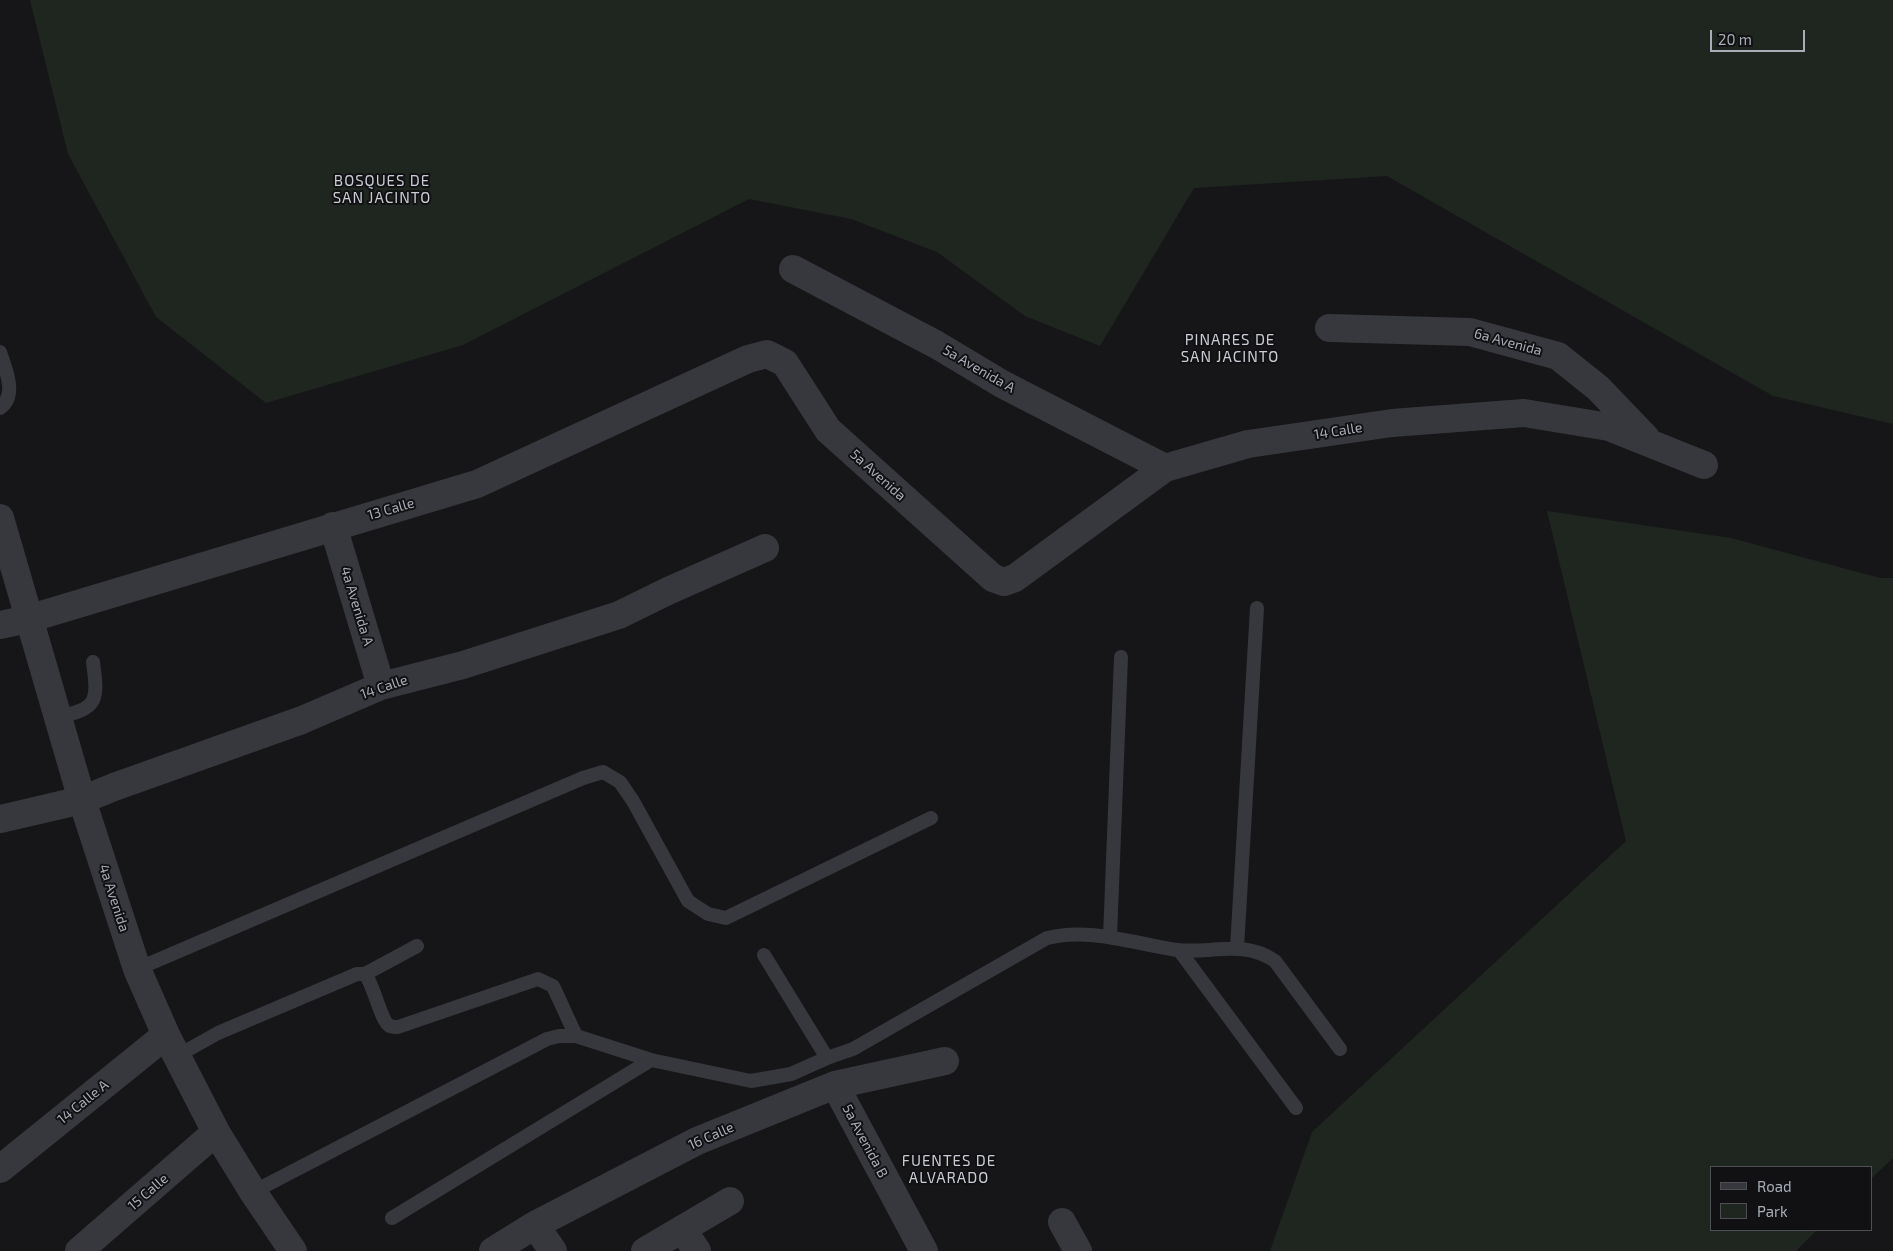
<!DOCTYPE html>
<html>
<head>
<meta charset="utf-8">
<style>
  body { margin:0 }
  #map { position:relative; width:1893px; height:1251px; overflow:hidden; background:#161618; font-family:"Exo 2",sans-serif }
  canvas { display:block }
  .legend { position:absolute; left:1710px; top:1166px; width:162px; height:65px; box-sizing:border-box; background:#111113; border:1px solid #4d4f55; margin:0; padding:6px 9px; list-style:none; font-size:15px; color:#a8adb8 }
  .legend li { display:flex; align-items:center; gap:10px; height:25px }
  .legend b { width:25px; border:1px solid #4d4f55 }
  .scale { position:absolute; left:1710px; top:30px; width:95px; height:22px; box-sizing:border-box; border:2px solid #a8adb8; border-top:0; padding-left:6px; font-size:15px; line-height:18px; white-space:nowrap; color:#a8adb8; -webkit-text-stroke:4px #111113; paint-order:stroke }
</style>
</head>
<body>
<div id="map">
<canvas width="1893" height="1251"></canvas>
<ul class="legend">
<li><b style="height:6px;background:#37383d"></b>Road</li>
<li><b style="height:14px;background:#1e261f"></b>Park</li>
</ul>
<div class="scale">20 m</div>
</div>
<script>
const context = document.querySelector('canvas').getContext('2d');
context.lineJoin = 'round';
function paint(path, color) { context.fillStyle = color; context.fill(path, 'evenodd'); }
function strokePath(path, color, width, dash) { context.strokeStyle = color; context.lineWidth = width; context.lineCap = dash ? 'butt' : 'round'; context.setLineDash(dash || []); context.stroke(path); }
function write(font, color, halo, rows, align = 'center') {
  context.font = font + ' "Exo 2",sans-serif'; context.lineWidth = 4; context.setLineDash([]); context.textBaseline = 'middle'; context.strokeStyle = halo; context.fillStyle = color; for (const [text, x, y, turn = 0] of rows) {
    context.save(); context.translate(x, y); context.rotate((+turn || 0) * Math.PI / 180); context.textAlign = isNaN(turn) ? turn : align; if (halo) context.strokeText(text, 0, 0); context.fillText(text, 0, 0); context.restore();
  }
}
paint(new Path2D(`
  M 30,0 L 1893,0 L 1893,424 L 1773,396 L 1387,176 L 1194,188 L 1100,346 L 1025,316 L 937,252 L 851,219 L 749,199 L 463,345 L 266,403 L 156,317 L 68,154 Z
  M 1547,511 L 1731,538 L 1880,578 L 1893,578 L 1893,1158 L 1872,1178 L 1872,1167 L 1712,1167 L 1712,1230 L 1817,1230 L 1796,1251 L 1270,1251 L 1312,1132 L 1626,841 Z`), '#1e261f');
strokePath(new Path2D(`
  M 0,352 C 5,368 18,395 0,408
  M 57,717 C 99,709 98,700 93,662
  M 1110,937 L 1121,657
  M 1237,948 L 1257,608
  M 1179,950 L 1296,1108
  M 764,955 L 827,1058
  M 137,969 L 583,778 L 603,772 L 620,782 L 633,801 L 688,901 L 708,914 L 726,918 L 931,818
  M 365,974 L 417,946
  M 177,1056 L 218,1033 L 357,974 L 365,974 C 374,985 381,1022 390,1026 C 392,1027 395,1027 398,1027 L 538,979 L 553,986 L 576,1036
  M 253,1192 L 547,1039 L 559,1036 L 576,1036 L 651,1060 L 751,1081 L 791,1074 L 827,1058 L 853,1049 L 1047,938 C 1091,927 1134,944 1177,950 C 1212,954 1242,939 1275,961 L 1340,1049
  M 392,1218 L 651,1060`), '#37383d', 14);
strokePath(new Path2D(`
  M 793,269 L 937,345 L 1002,384 L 1165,468
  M 1329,328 L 1470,332 L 1558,356 L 1598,388 L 1646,438
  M 333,526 L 381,686
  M 0,625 L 28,619 L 477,484 L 748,359 L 767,354 L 785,363 L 828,430 L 993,578 L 1004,582 L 1015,578 L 1165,468 L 1248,444 L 1392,423 L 1524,413 L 1609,427 L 1704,465
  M 0,819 L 82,800 L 114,787 L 302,720 L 381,686 L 463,665 L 619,615 L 668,591 L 765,548
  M 835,1085 L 924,1251
  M 0,1169 L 166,1035
  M 1062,1222 L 1078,1251
  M 535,1225 L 553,1251
  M 682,1229 L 697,1251
  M 79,1251 L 216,1132
  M 493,1251 L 535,1225 L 697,1141 L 835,1085 L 945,1061
  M 645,1251 L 730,1201`), '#37383d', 28);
strokePath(new Path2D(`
  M 0,518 L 82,800 L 137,969 L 166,1035 L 216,1132 L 253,1192 L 293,1251`), '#37383d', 28);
write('14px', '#a8adb8', '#111113', [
  ["6a Avenida",1508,342,15],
  ["5a Avenida A",979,369,30],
  ["14 Calle",1338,431,-9],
  ["5a Avenida",878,475,42],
  ["13 Calle",391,509,-16],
  ["4a Avenida A",357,606,73],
  ["14 Calle",384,687,-19],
  ["4a Avenida",114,898,72],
  ["14 Calle A",83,1102,-39],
  ["16 Calle",711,1136,-24],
  ["5a Avenida B",865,1141,62],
  ["15 Calle",148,1192,-41]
]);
context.letterSpacing = '1px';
write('15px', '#c9ccd4', '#111113', [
  ["BOSQUES DE",382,181],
  ["SAN JACINTO",382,198],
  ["PINARES DE",1230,340],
  ["SAN JACINTO",1230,357],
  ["FUENTES DE",949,1161],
  ["ALVARADO",949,1178]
]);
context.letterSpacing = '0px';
</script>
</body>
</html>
